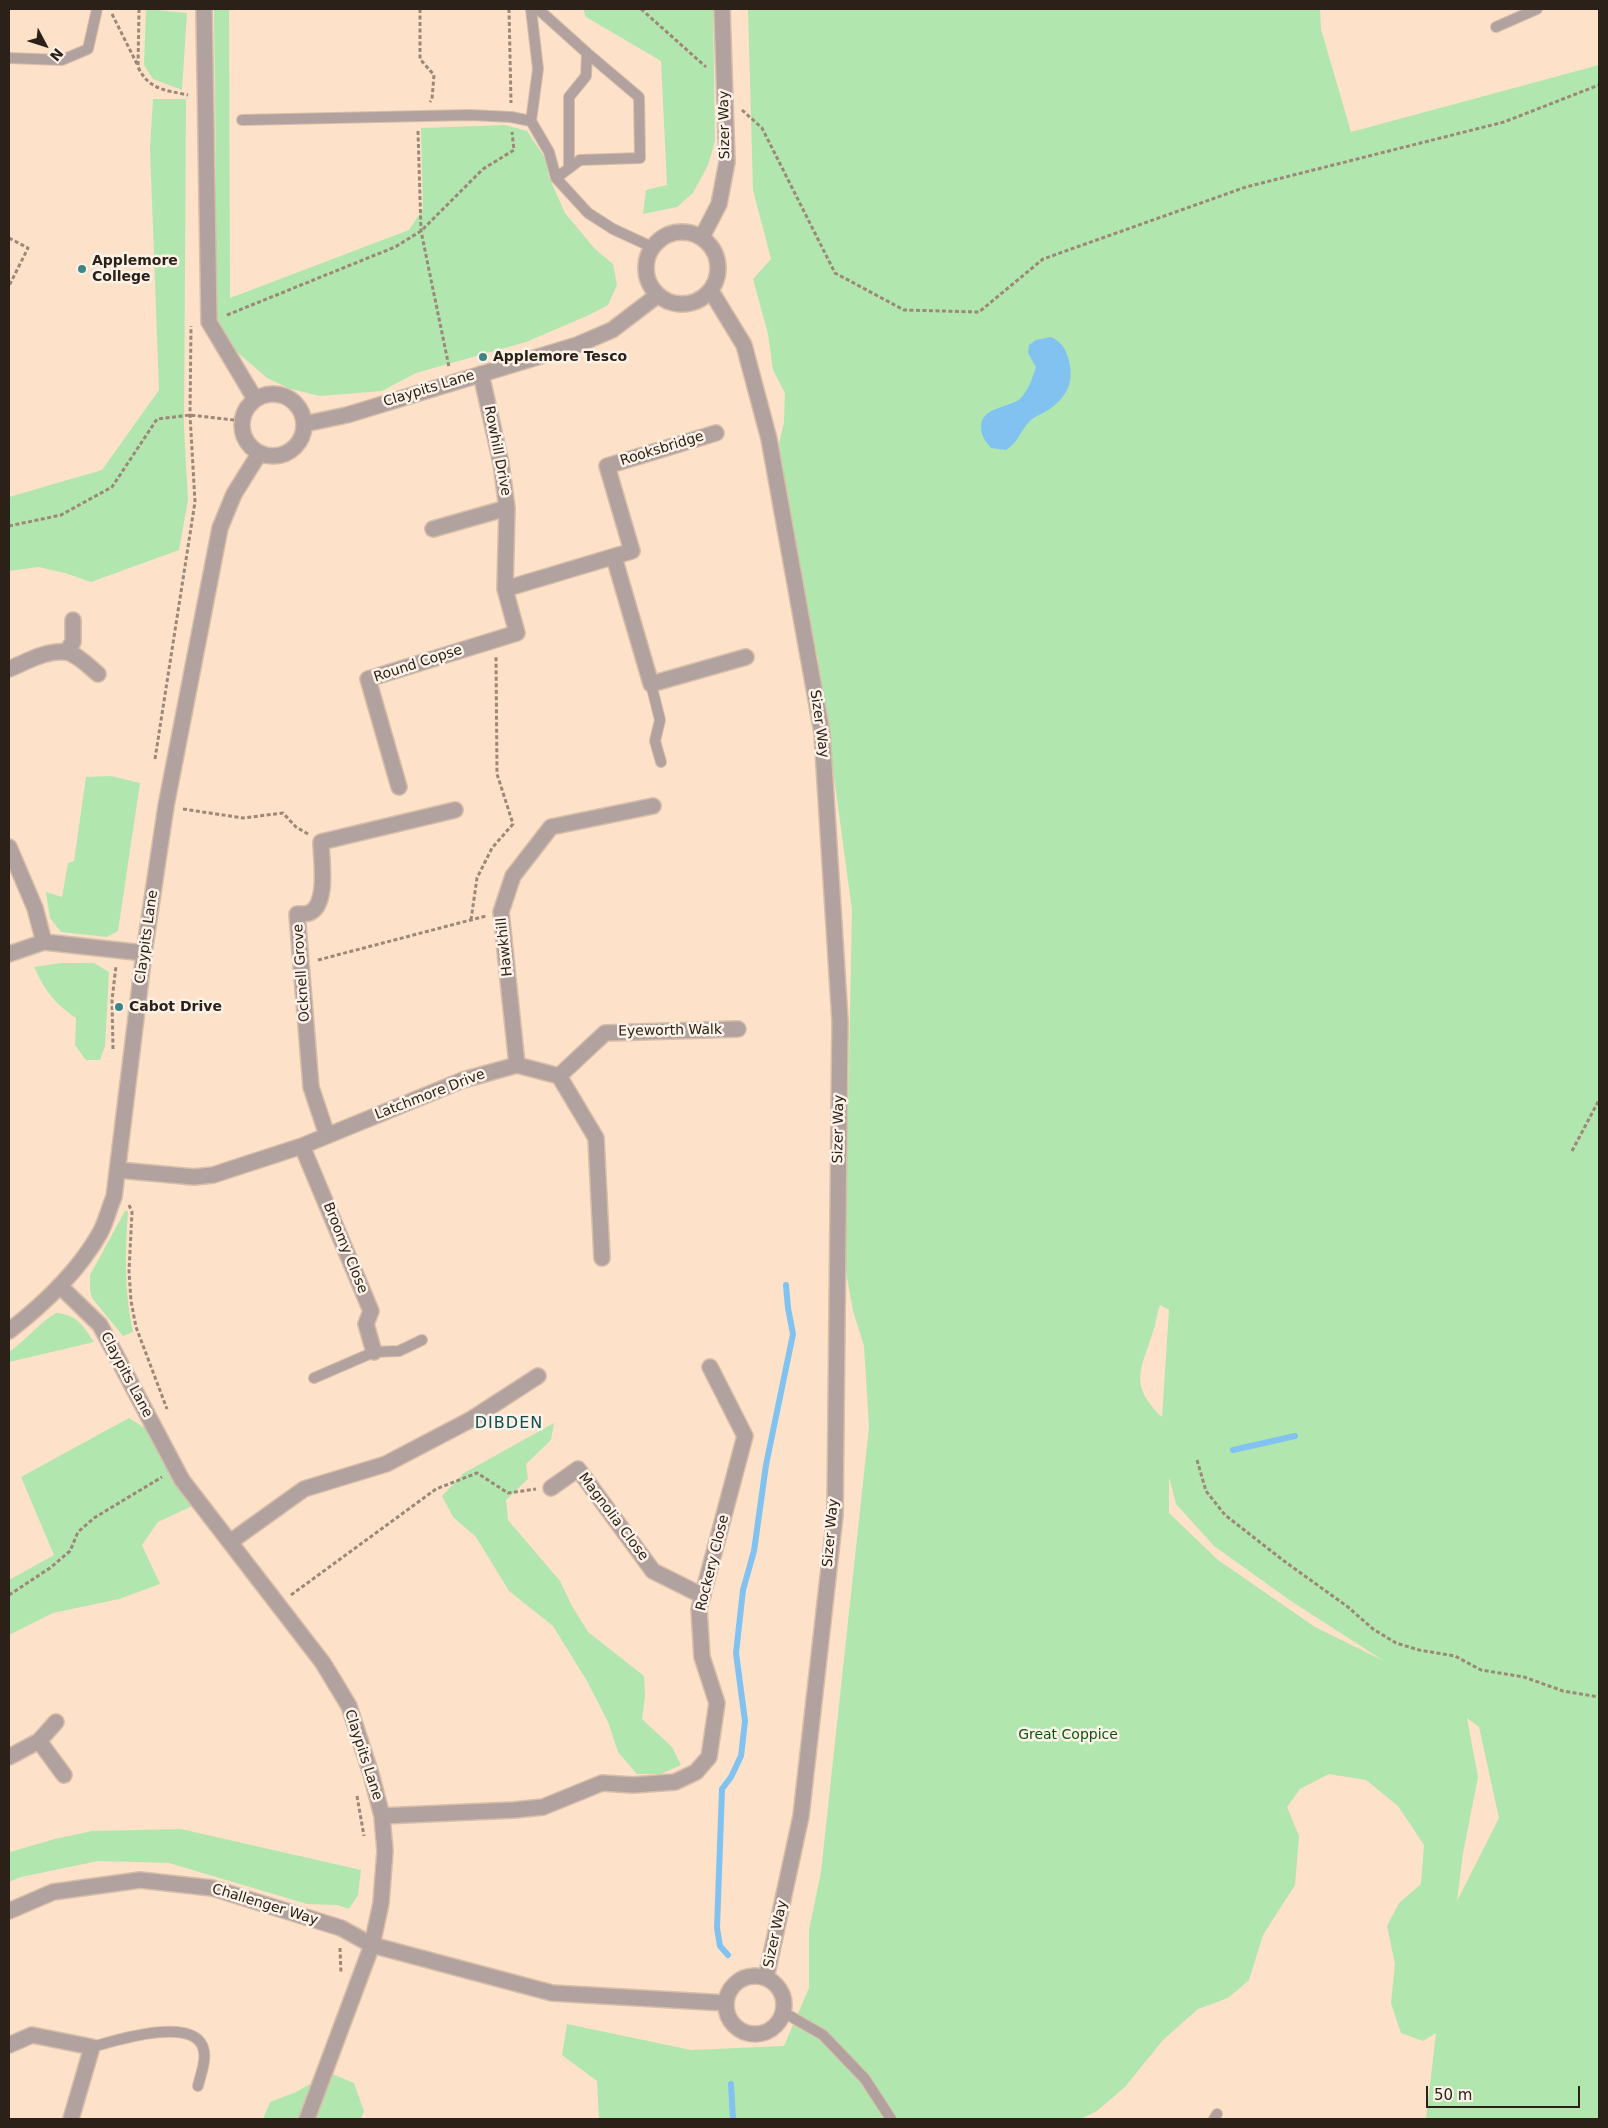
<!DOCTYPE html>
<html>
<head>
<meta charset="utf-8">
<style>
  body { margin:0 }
  #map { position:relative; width:1608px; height:2128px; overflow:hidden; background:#fde1c9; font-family:"DejaVu Sans",sans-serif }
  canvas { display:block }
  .frame { position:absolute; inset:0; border:10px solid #2b2118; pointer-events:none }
  .north { position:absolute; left:20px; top:20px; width:50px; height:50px; -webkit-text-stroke:4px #fdf2e8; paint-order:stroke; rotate:130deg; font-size:14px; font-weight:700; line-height:20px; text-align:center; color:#2b2118 }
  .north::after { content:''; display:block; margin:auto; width:18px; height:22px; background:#2b2118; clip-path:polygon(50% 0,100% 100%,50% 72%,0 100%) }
  .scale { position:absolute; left:1426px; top:2086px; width:154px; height:22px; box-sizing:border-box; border:2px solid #2b2118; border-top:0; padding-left:6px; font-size:15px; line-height:18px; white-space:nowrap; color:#2b2118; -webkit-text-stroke:4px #fdf2e8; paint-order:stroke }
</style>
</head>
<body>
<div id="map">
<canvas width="1608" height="2128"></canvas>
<div class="frame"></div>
<div class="north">N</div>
<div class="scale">50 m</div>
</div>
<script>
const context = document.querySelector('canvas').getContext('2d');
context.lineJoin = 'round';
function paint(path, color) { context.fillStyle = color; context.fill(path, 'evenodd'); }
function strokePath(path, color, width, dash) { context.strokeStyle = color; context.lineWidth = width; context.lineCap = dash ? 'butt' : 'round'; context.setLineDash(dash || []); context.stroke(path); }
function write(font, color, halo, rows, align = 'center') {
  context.font = font + ' "DejaVu Sans",sans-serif'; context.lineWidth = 5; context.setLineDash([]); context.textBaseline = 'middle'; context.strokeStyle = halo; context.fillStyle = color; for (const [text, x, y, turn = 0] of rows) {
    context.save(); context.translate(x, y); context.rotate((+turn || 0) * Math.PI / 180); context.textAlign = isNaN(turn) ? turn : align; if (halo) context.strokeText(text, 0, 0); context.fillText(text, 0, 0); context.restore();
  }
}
paint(new Path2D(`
  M 146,9 L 187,13 L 182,90 L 153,79 L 144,65 Z
  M 214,9 L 229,9 L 230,298 L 409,230 L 423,209 L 421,128 L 505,125 L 527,131 L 545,158 L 549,177 L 565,213 L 595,249 L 613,264 L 617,285 L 608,305 L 589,315 L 526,342 L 416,373 L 382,391 L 320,396 L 291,389 L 267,378 L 230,346 L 213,310 L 216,179 Z
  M 583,9 L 713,9 L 715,141 L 708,165 L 693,193 L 677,207 L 643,214 L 646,190 L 667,185 L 661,61 L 586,17 Z
  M 748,9 L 1320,9 L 1321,29 L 1351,132 L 1599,65 L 1599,2119 L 1426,2119 L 1436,2033 L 1423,2041 L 1401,2033 L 1391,2003 L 1395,1964 L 1387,1926 L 1399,1903 L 1421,1884 L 1424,1845 L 1398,1806 L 1366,1780 L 1329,1774 L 1300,1789 L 1287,1807 L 1299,1836 L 1295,1885 L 1263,1935 L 1249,1980 L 1228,1998 L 1198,2009 L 1163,2040 L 1125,2087 L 1097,2111 L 1081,2119 L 599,2119 L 597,2081 L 562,2055 L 567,2024 L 691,2050 L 784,2046 L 809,1988 L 809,1930 L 821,1872 L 869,1427 L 864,1346 L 853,1311 L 845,1266 L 852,910 L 818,659 L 793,541 L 778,448 L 784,422 L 785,393 L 773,370 L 768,334 L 753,279 L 771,259 L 753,190 ZM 1160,1305 L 1169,1310 L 1162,1417 C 1128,1384 1141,1370 1153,1332 C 1156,1323 1157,1313 1160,1305 ZM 1169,1477 L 1176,1504 L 1214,1546 L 1288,1599 L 1384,1661 L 1315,1627 L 1218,1560 L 1169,1513 ZM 1467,1718 L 1479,1727 L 1499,1818 L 1457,1901 L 1463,1853 L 1478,1777 Z
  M 153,99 L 186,99 L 184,428 L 188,500 L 179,550 L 91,582 L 65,573 L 39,567 L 9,571 L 9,497 L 102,470 L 159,390 L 150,148 Z
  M 111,776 L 140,783 L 118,931 L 107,937 L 61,932 L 50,918 L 46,892 L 62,897 L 68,863 L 74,861 L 86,777 Z
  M 61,963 L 94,963 L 109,972 L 105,1046 L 100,1060 L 86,1060 L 75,1045 L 76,1018 C 54,1003 46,992 34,967 Z
  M 125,1211 L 128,1211 C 125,1253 124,1292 133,1332 L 123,1336 L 92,1298 L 90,1290 L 90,1275 Z
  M 56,1313 C 77,1314 83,1326 94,1342 L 9,1362 L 9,1352 C 26,1340 38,1324 56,1313 Z
  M 129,1418 L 151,1432 L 176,1485 L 192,1506 L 158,1522 L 142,1545 L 160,1584 L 119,1599 L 53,1613 L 9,1635 L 9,1580 L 54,1555 L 21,1477 Z
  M 554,1423 L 551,1440 L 526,1464 L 528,1479 L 506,1500 L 508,1520 L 560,1581 L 572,1606 L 588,1632 L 644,1676 L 645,1696 L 642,1719 L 672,1747 L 681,1765 L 661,1774 L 637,1774 L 618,1752 L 608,1722 L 587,1681 L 553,1626 L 509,1591 L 476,1537 L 453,1517 L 442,1496 L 464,1473 Z
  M 181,1829 L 361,1870 L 358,1895 L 349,1909 L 337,1905 L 307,1904 L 169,1863 L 98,1861 L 21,1877 L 9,1882 L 9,1853 L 10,1852 L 55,1839 L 92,1831 Z
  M 330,2073 L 354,2083 L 364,2111 L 361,2119 L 263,2119 L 270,2102 L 296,2092 Z`), '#b2e6af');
paint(new Path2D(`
  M 1051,337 C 1062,342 1066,349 1069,361 C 1074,380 1068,396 1051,408 C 1045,413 1037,415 1031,420 C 1021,429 1018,443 1006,450 L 991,448 C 986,442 981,436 981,427 C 981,407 1008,408 1020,399 C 1028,391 1033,377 1036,367 L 1028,353 L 1029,345 L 1036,340 Z`), '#82c2f0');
strokePath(new Path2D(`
  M 1233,1450 L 1295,1436
  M 728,1955 L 720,1946 L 717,1928 L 722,1789 L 731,1777 L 741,1756 L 745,1721 L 736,1653 L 743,1590 L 754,1551 L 766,1465 L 793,1334 L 788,1308 L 786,1285
  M 731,2084 L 733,2119`), '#82c2f0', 6);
const service = new Path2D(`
  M 531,9 L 538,69 L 531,121 L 549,152 L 556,178 L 588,213 L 613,229 L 652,247
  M 538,9 L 587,53 L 639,97 L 640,158 L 580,160 L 556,178
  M 1496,27 L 1537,9
  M 9,58 L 62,60 L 88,49 L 97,9
  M 242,120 L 470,115 L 511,117 L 531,121
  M 569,168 L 569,97 L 586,76 L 587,53
  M 651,684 L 660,720 L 655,741 L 661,762
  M 314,1378 L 374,1352 L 399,1351 L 422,1340
  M 783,2012 L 823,2035 L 865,2079 L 891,2119
  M 92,2047 C 114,2041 188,2017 202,2045 C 208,2057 201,2073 198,2086
  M 1214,2119 L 1217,2114`);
const minor = new Path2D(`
  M 204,9 L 209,322 L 255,399
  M 433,529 L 507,508
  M 614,557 L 651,684 L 746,657
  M 505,589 L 632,551 L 607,466 L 716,433
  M 66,652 L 73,642 L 73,620
  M 9,669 C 26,662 46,650 65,652 C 77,653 89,667 98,674
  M 399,787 L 368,679 L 517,633 L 505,589 L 507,508 L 501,463 L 481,374
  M 9,847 L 35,908 L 44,942
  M 9,954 L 44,942 L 144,953
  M 517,1065 L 501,912 L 513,876 L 551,827 L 653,806
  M 559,1076 L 605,1033 L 738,1029
  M 327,1135 L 311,1087 L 297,914 C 301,914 306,914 309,913 C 329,905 321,859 321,842 L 455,810
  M 302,1146 L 371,1311 L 366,1324 L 374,1352
  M 118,1170 L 194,1177 L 213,1175 L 302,1146 L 463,1080 L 517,1065 L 559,1076 L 596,1138 L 602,1258
  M 60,1286 L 100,1325 L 182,1480 L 323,1663 L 349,1706 L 371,1774 L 382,1816 L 385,1851 L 381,1903 L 372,1945
  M 551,1488 L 578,1469 L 653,1571 L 703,1596
  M 230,1542 L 304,1489 L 386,1464 L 470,1420 L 538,1376
  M 56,1722 L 39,1741 L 64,1775
  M 9,1757 L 39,1741
  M 382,1816 L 514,1810 L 543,1807 L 602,1783 L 633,1785 L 675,1782 L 696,1772 L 709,1757 L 717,1703 L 702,1657 L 699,1609 L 745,1436 L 710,1367
  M 9,2045 L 32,2035 L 92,2047 L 71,2119`);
const tertiary = new Path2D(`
  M646 268a36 36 0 1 1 72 0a36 36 0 1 1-72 0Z
  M 702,237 L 719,204 L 727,162 L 722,9
  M 711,291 L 744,345 L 769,439 L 822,733 L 840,1021 L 835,1515 L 801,1816 L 766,1978
  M242 425a31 31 0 1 1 62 0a31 31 0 1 1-62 0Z
  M 304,424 L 347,415 L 577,345 L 612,330 L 658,295
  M 9,1331 C 44,1304 78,1272 100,1233 C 106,1222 109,1208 114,1197 L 144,953 L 166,806 L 220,528 L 234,494 L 259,454
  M 9,1911 L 53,1892 L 140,1880 L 212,1888 L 341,1928 L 372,1945 L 552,1993 L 726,2003
  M726 2005a29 29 0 1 1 58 0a29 29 0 1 1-58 0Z
  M 307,2119 L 372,1945`);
strokePath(service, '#d7bea9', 12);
strokePath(minor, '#d7bea9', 18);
strokePath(tertiary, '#d7bea9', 18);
strokePath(new Path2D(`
  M 139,9 L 138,67 C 149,90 165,90 188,95
  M 420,9 L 420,59 L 434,75 L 432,99 L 430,102
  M 509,9 L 511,103
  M 641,9 L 706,67
  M 112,14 L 137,64
  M 742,110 L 762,128 L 835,273 L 904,310 L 979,312 L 1043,259 L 1246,187 L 1504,122 L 1599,85
  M 418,131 L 421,231 L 449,367
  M 9,238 L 28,248 L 9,286
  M 227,315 L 395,247 L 421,231 L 483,169 L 514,150 L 512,132
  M 9,526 L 61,515 L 112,487 L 157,419 L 190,415 L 242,421
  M 155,759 L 195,502 L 190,415 L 191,326
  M 183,809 L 243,818 L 283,813 L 296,827 L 308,834
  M 471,920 L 477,878 L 492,848 L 513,824 L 497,774 L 496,657
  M 318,960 L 486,916
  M 113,1049 L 112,1000 L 116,966
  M 1572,1151 L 1599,1100
  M 129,1205 L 132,1212 L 129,1271 L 131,1301 L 136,1327 L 167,1409
  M 1197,1460 L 1206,1491 L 1225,1515 L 1284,1561 L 1348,1607 L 1373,1629 L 1396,1643 L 1419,1650 L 1455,1656 L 1481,1670 L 1524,1677 L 1563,1691 L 1599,1697
  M 9,1595 L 50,1568 L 70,1551 L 78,1532 L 94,1518 L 162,1477
  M 291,1595 L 436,1489 L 477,1473 L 508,1493 L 536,1489
  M 357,1796 L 364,1836
  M 340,1948 L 341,1974`), '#9c8877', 3, [4, 2.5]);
strokePath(service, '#b1a19f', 10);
strokePath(minor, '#b1a19f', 15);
strokePath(tertiary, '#b1a19f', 15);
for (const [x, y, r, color] of [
  [82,269,5,"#3d8586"],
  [483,357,5,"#3d8586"],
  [119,1007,5,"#3d8586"]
]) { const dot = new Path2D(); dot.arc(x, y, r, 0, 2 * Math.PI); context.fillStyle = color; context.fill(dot); strokePath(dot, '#fdf2e8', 2); }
write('14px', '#2b2118', '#fdf2e8', [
  ["Sizer Way",725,125,-91],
  ["Claypits Lane",429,389,-17],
  ["Rooksbridge",662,449,-17],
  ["Rowhill Drive",497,451,79],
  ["Round Copse",418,664,-18],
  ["Sizer Way",819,724,82],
  ["Claypits Lane",147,937,-82],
  ["Hawkhill",505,947,-96],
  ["Ocknell Grove",302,973,-94],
  ["Eyeworth Walk",670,1031,-1],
  ["Latchmore Drive",430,1095,-21],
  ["Sizer Way",839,1129,-89],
  ["Broomy Close",345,1248,68],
  ["Claypits Lane",126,1375,62],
  ["Magnolia Close",613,1517,53],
  ["Sizer Way",831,1533,-85],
  ["Rockery Close",713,1563,-76],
  ["Claypits Lane",363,1755,72],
  ["Challenger Way",265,1905,17],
  ["Sizer Way",776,1934,-78]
]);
write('bold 14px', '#2b2118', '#fdf2e8', [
  ["Applemore",92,261],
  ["College",92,277],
  ["Applemore Tesco",493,357],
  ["Cabot Drive",129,1007]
], 'left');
write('14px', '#09550f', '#fdf2e8', [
  ["Great Coppice",1068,1735]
]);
context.letterSpacing = '1px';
write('16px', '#104e4f', '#fdf2e8', [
  ["DIBDEN",509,1424]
]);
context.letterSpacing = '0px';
</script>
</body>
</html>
